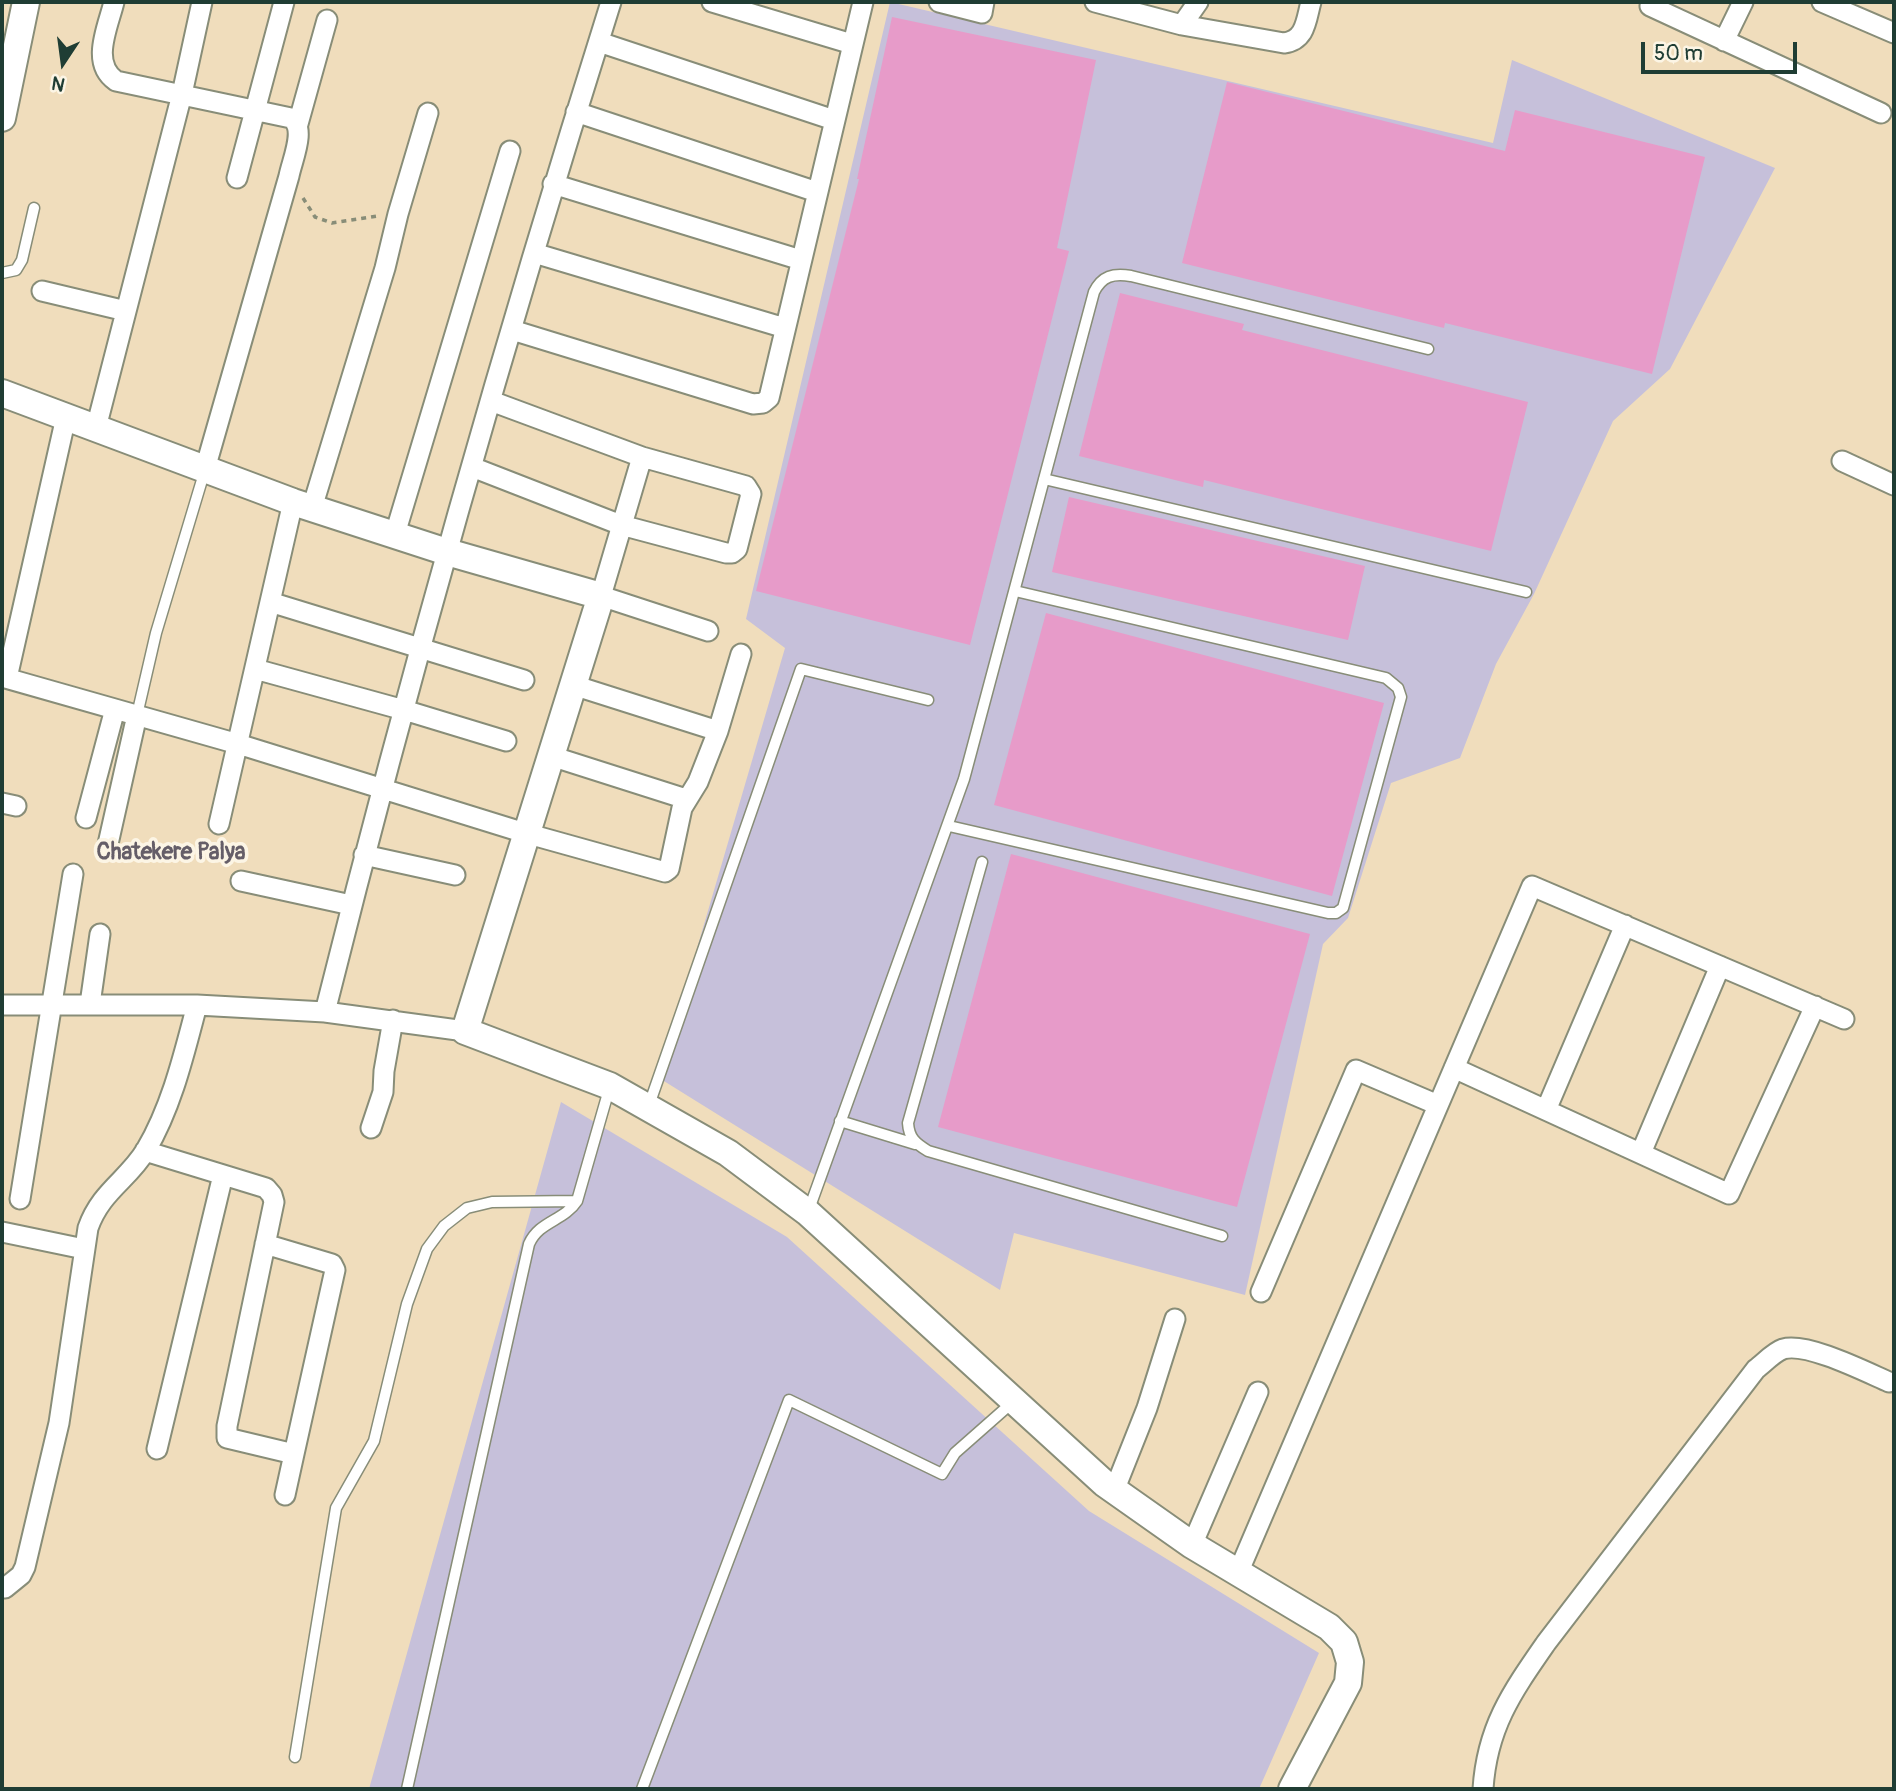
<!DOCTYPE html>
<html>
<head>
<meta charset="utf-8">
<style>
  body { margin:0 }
  #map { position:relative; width:1896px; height:1791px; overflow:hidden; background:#f0ddbc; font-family:Pangolin,sans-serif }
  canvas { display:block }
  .frame { position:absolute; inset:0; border:4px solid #1f3d34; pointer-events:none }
  .north { position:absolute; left:28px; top:28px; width:70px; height:70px; -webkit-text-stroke:5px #fcf5e5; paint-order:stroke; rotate:193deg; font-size:19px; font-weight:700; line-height:28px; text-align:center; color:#1f3d34 }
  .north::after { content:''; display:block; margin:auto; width:24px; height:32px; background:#1f3d34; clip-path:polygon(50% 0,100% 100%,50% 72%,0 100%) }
  .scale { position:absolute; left:1641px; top:42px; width:156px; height:32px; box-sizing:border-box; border:4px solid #1f3d34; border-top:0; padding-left:9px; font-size:21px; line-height:24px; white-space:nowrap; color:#1f3d34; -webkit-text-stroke:5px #fcf5e5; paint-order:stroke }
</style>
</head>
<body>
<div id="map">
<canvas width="1896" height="1791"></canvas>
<div class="frame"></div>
<div class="north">N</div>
<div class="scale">50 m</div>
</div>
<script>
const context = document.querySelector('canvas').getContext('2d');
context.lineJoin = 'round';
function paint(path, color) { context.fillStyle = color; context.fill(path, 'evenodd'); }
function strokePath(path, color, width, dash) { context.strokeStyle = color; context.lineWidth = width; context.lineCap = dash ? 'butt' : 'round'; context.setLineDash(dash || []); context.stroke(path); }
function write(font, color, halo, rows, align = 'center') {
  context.font = font + ' Pangolin,sans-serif'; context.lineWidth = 7; context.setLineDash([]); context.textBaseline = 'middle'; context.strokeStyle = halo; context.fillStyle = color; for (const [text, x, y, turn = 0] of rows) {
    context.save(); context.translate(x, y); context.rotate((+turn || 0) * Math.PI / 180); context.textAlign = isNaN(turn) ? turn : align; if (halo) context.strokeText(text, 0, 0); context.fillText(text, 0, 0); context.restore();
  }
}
paint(new Path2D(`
  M 890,2 L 1493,143 L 1512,60 L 1775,168 L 1670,369 L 1613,421 L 1534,594 L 1496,664 L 1460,758 L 1391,783 L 1348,918 L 1323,944 L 1245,1295 L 1014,1233 L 1000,1290 L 659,1078 L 785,648 L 746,619 Z
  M 561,1102 L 787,1237 L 1089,1511 L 1319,1653 L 1259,1789 L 369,1789 Z`), '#c6c0da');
paint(new Path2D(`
  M 892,17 L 1096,60 L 1057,248 L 1069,251 L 970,645 L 756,591 L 859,179 L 857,179 Z
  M 1227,82 L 1505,151 L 1515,110 L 1705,157 L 1652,374 L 1445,323 L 1444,328 L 1182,263 Z
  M 1120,293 L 1244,324 L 1242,330 L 1528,402 L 1491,551 L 1204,480 L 1203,487 L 1079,456 Z
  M 1069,497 L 1365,566 L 1348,640 L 1052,572 Z
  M 1046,613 L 1384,703 L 1332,896 L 994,805 Z
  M 1011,854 L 1310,934 L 1237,1207 L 938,1127 Z`), '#e79bc9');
const lane = new Path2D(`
  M 2,273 L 16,270 L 22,260 L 34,208
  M 1044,479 L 1526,592
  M 137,715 L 156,633 L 205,470
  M 949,826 L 1328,913 L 1336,913 L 1343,908 L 1401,697 L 1398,688 L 1386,678 L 1015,591
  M 982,862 L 908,1123 C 909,1138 915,1143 928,1151 L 1222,1236
  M 649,1105 L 801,669 L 928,700
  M 840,1121 L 915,1144
  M 808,1212 L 964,779 L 1094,292 C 1102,276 1113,273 1131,276 L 1428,349
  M 295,1757 L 336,1508 L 374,1441 L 407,1304 L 427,1249 L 444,1226 L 467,1208 L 492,1202 L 577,1201
  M 407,1789 L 529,1244 C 539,1221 564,1221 577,1201 L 610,1086
  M 642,1789 L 789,1400 L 942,1474 L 955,1453 L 1014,1401`);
const street = new Path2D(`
  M 114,2 C 108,27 90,63 116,81 L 291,118 C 307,128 292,160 289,176 L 205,469
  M 712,2 L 852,44
  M 939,2 L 982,13 L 984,2
  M 1095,2 L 1182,25 L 1284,43 C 1306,40 1306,20 1311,2
  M 1822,2 L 1894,33
  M 1650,6 L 1881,113
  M 1182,25 L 1198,2
  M 1724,41 L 1743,2
  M 599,42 L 834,120
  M 576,112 L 817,192
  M 298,124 L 327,20
  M 237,178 L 284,2
  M 553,184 L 801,260
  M 534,253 L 785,328
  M 42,291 L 126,311
  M 512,330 L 753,404 L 763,403 L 769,398 L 863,2
  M 96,428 L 182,94 L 202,2
  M 642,457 L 601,596 L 708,631
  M 1842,461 L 1894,485
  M 472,467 L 621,525 L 726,553 L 732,553 L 737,549 L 751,494 L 746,486 L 642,457 L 491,401
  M 312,508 L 385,268 L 398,214 L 428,113
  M 395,534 L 510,151
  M 270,602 L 524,680
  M 255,669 L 404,710 L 506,741
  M 2,677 L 238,744 L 525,833 L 665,872 L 669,869 L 682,808 L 698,782 L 718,731 L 741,654
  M 7,678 L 66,417
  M 573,685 L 718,731
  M 551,756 L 686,799
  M 2,803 L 16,806
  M 86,818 L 115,709
  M 219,824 L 293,502
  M 108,844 L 137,715
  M 364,855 L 455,875
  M 241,881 L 351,905
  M 90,1004 L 100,934
  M 2,1005 L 197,1005 L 325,1012 L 465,1031
  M 325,1012 C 410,672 506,335 611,2
  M 1454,1068 L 1729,1194 L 1815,1006
  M 1546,1110 L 1625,925
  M 371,1128 L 383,1092 L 384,1071 L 393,1020
  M 145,1151 L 266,1188 L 272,1195 L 274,1202 L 227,1426 L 227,1438 L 294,1454 L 285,1495
  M 1641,1153 L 1720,966
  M 20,1199 L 73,874
  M 2,1232 L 84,1249
  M 265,1244 L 332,1264 L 335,1270 L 294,1454
  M 1261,1292 L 1356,1070 L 1438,1105
  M 157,1449 L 223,1175
  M 1114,1491 L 1147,1408 L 1175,1319
  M 1192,1545 L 1258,1392
  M 1238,1573 L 1532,886 L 1844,1019
  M 2,1587 L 5,1588 L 21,1575 L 25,1567 L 59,1423 L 88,1228 C 101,1191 128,1180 146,1150 C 172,1106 184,1054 197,1005
  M 1483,1789 C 1487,1727 1512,1692 1546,1643 L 1756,1369 C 1764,1363 1774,1352 1783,1349 C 1807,1342 1866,1372 1889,1382`);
const secondary = new Path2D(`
  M 2,118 L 26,2
  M 2,393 L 293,502 L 447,552 L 601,596 L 465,1031 L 610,1086 L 728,1153 L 807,1212 L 1104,1483 L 1192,1545 L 1329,1627 L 1344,1642 L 1350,1662 L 1348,1683 L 1292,1789`);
strokePath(lane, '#888d78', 13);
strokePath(street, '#888d78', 23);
strokePath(secondary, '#888d78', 30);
strokePath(new Path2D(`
  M 303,198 L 315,217 L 332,223 L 378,216`), '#888d78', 3.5, [5, 5]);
strokePath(lane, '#fff', 10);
strokePath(street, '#fff', 19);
strokePath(secondary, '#fff', 26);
write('bold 23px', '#655e68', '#fcf5e5', [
  ["Chatekere Palya",171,853]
]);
</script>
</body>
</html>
